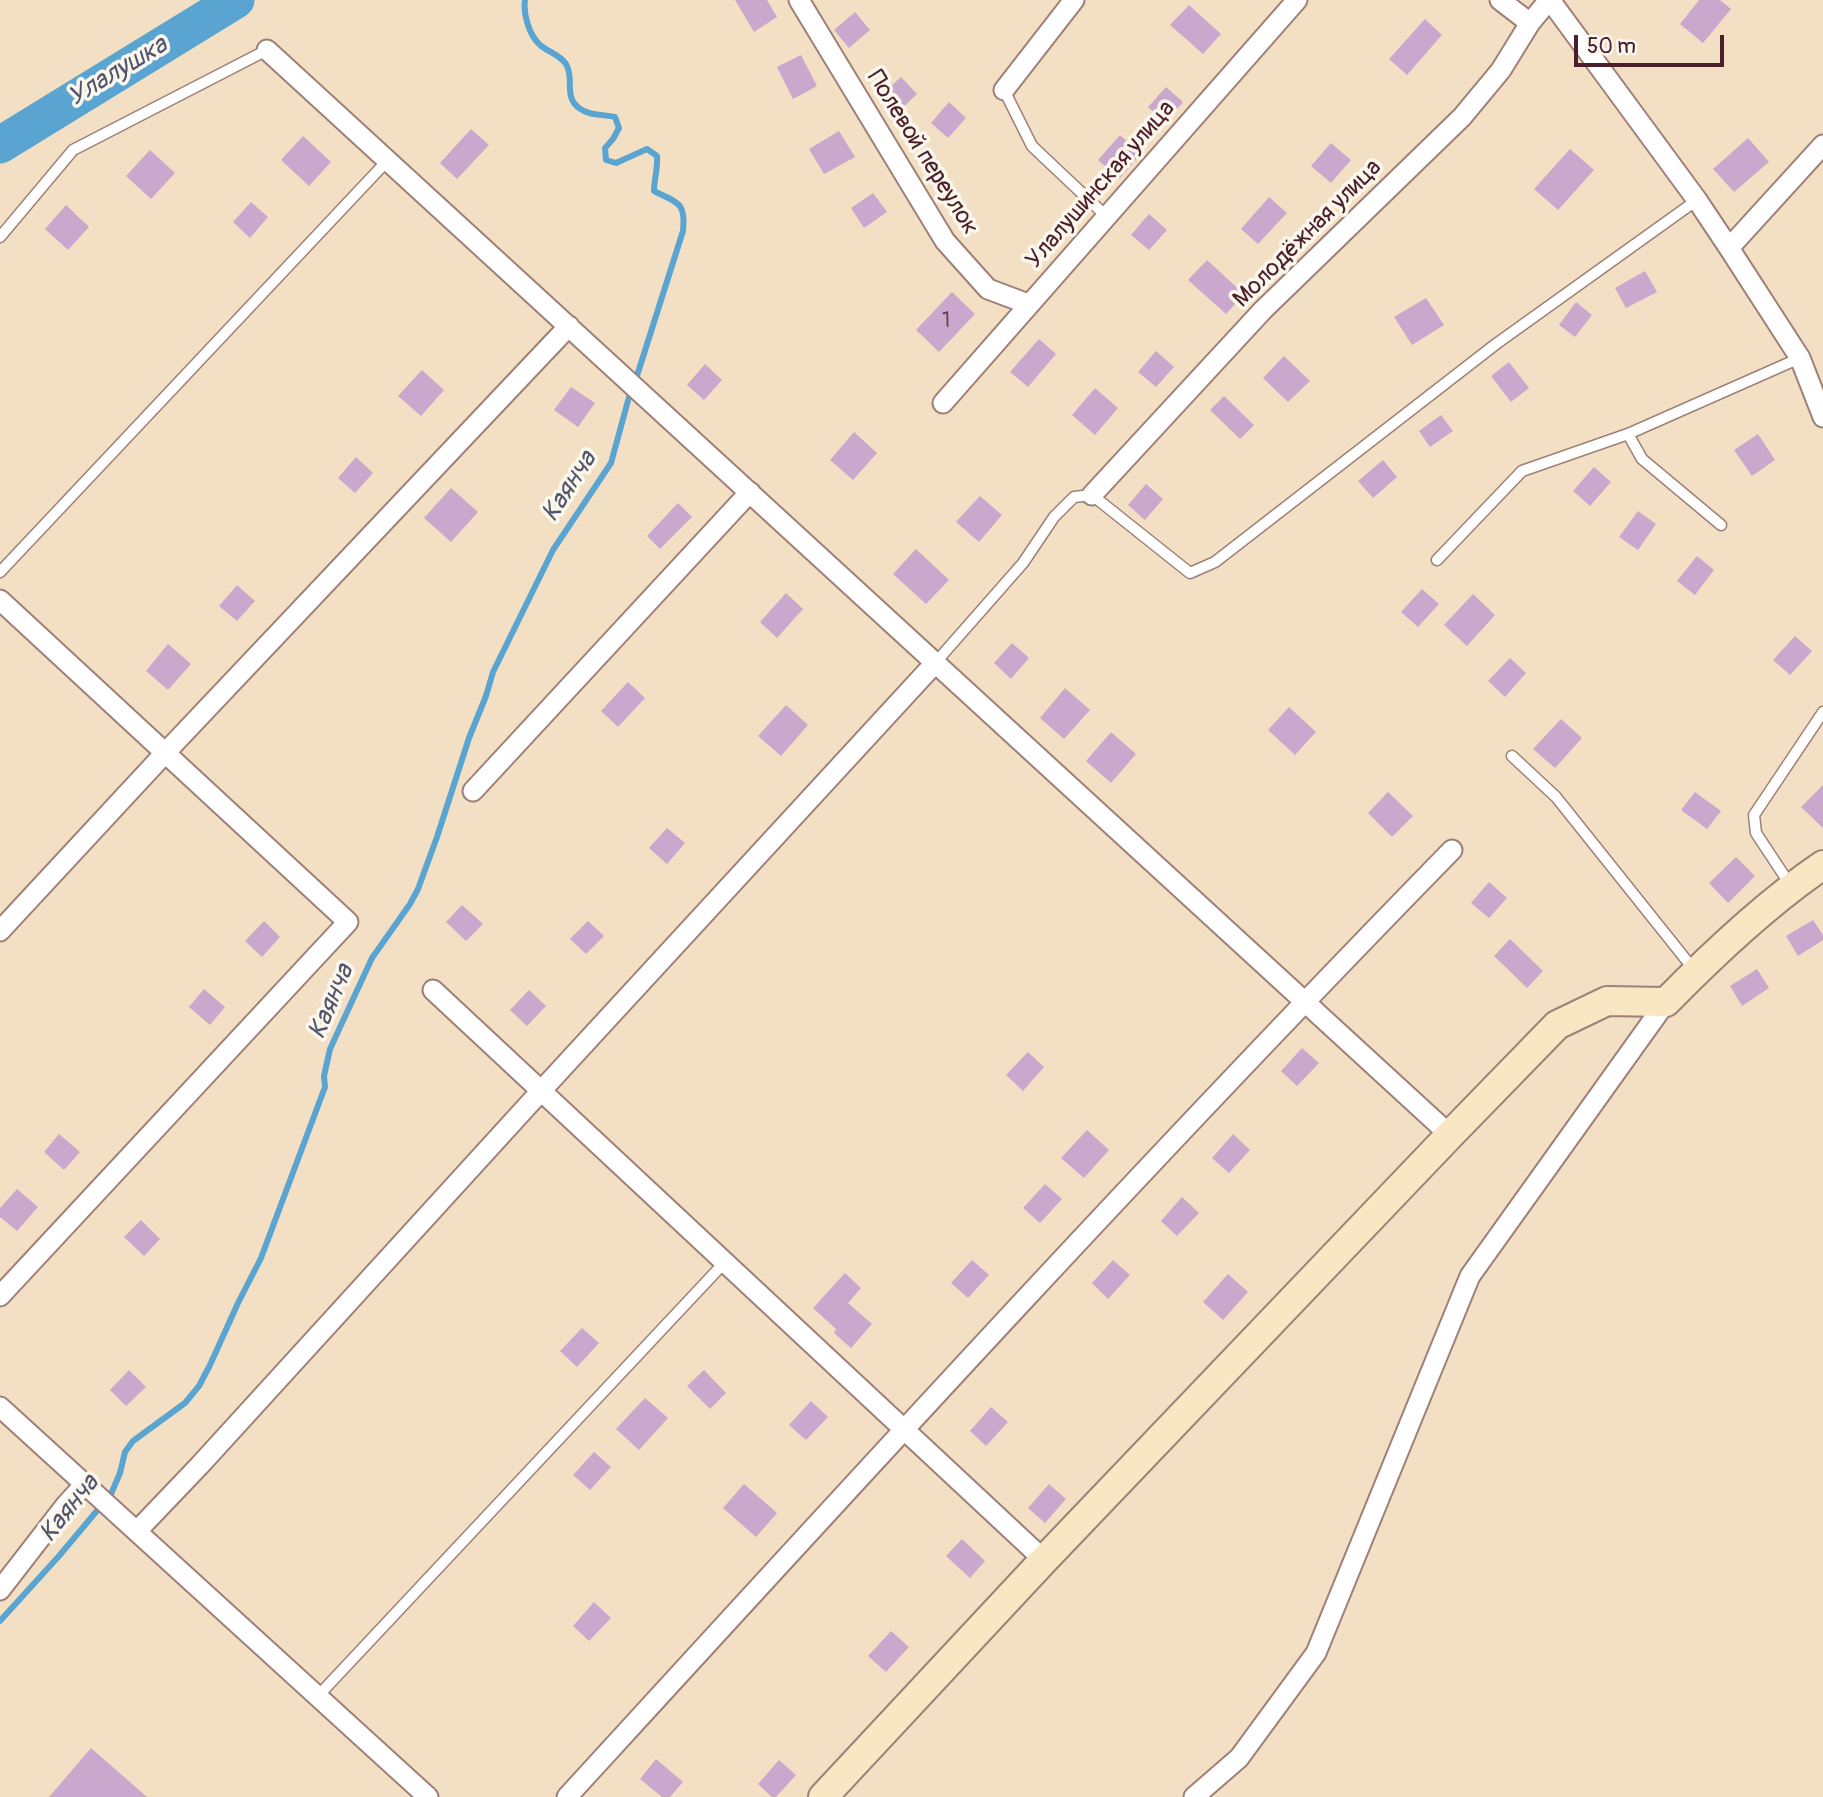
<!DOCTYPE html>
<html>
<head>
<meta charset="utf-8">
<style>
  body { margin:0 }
  #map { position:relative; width:1823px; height:1797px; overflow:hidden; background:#f3e0c4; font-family:Pangolin,sans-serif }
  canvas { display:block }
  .scale { position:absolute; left:1574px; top:35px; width:150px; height:32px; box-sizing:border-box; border:4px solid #4a1f2b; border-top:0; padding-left:9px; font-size:21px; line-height:24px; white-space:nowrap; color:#4a1f2b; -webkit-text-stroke:5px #fbf7ec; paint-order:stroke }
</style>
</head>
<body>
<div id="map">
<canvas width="1823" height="1797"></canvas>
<div class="scale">50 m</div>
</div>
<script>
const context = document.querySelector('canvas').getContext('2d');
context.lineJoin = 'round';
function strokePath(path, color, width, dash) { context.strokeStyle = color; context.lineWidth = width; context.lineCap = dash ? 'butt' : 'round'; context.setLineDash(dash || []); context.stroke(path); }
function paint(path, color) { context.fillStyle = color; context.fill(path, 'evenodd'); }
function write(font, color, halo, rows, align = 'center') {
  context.font = font + ' Pangolin,sans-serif'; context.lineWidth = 7; context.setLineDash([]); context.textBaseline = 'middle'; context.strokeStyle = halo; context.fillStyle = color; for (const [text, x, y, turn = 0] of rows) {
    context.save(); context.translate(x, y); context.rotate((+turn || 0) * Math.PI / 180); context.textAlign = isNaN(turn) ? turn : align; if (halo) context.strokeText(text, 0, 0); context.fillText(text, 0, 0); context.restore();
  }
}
strokePath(new Path2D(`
  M 525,0 C 523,14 529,35 540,45 C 548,52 559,54 566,64 C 575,79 563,96 579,108 C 589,116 603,114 615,117 L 619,128 L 613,139 L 605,148 L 606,160 L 616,163 L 647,149 L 657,156 C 658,169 654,179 654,191 C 677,203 686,201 683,231 L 635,382
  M 0,1621 L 59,1556 L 111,1494 L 120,1473 L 125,1452 L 133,1441 L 185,1403 L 199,1386 L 210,1365 L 238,1303 L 261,1258 L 325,1087 L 324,1076 L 330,1049 L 372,958 L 410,904 L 418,889 L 437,837 L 469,738 L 486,696 L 493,672 L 553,550 L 611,463 L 629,397`), '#5aa4d1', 6);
strokePath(new Path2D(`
  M 0,145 L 236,0`), '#5aa4d1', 37);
paint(new Path2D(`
  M 735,0 L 767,0 L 777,17 L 754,32 Z
  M 1699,0 L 1720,0 L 1731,9 L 1703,43 L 1680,24 Z
  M 1189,5 L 1221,34 L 1203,54 L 1170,25 Z
  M 855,12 L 870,30 L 849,48 L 834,30 Z
  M 1425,19 L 1442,35 L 1407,75 L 1389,59 Z
  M 801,55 L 817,86 L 793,99 L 777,67 Z
  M 901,77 L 917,94 L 897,113 L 881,95 Z
  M 1166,87 L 1183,102 L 1165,123 L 1148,107 Z
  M 949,102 L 966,118 L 948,138 L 931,123 Z
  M 471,129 L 489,145 L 457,179 L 440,163 Z
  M 839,131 L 855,157 L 824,174 L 809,149 Z
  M 1120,135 L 1141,154 L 1119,179 L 1098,160 Z
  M 303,136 L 331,162 L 309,186 L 281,160 Z
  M 1748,138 L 1769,162 L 1734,192 L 1713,169 Z
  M 1331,143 L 1351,160 L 1331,183 L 1311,166 Z
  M 1570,149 L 1594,170 L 1558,210 L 1534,189 Z
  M 150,150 L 175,173 L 151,199 L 126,176 Z
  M 873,193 L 887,212 L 864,228 L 851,208 Z
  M 1269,197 L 1287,213 L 1258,244 L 1241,229 Z
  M 251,202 L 268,217 L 250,238 L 233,222 Z
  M 66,205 L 89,227 L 68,250 L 45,229 Z
  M 1149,214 L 1167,230 L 1149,250 L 1131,235 Z
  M 1207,260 L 1244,294 L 1226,314 L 1188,280 Z
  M 1645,271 L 1657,292 L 1626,308 L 1615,288 Z
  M 952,292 L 975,314 L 939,352 L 916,330 Z
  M 1426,298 L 1444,325 L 1412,345 L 1394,317 Z
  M 1576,302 L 1592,315 L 1575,337 L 1559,325 Z
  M 1039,339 L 1056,354 L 1028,387 L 1010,372 Z
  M 1156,351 L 1174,367 L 1156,387 L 1138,372 Z
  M 1284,356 L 1310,381 L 1288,402 L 1263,378 Z
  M 1509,362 L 1529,388 L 1511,402 L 1491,376 Z
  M 705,364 L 722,380 L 704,400 L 687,385 Z
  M 422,370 L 444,390 L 421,416 L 398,396 Z
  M 571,387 L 595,403 L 578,427 L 554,410 Z
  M 1095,388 L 1118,408 L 1095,435 L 1072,415 Z
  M 1224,396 L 1254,425 L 1240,439 L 1210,410 Z
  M 1441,415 L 1453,431 L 1430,447 L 1419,431 Z
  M 854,432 L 877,453 L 853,480 L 830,460 Z
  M 1758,434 L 1775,460 L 1752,476 L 1734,450 Z
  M 356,457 L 373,473 L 355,493 L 338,478 Z
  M 1383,460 L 1397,477 L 1373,498 L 1358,481 Z
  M 1594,467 L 1611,482 L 1590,506 L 1573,491 Z
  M 1146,484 L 1163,499 L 1145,520 L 1128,505 Z
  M 451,488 L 478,512 L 451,542 L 424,518 Z
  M 980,496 L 1002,515 L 979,542 L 956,522 Z
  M 678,503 L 692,517 L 660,549 L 647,536 Z
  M 1638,511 L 1656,524 L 1638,550 L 1619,537 Z
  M 916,549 L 949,580 L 926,604 L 893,574 Z
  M 1697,556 L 1714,570 L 1695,595 L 1677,581 Z
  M 237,585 L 255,601 L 237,621 L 219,606 Z
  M 1422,589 L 1439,604 L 1418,627 L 1401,612 Z
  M 786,593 L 803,609 L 777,638 L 760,622 Z
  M 1473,594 L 1495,615 L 1467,646 L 1444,625 Z
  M 1795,636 L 1812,651 L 1790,675 L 1773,660 Z
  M 1012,643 L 1029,658 L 1011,679 L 994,663 Z
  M 168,644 L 191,664 L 168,690 L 146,671 Z
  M 1510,658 L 1526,673 L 1505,697 L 1488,681 Z
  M 628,682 L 645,698 L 618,727 L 601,711 Z
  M 1065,688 L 1090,710 L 1064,739 L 1040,718 Z
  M 786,705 L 808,725 L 781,756 L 758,736 Z
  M 1289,707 L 1316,732 L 1295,755 L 1268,730 Z
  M 1561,719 L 1582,738 L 1555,768 L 1533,749 Z
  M 1111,732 L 1136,754 L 1111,783 L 1086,761 Z
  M 1823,785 L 1823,828 L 1801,807 Z
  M 1388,792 L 1413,816 L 1392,837 L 1368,813 Z
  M 1695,792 L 1721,811 L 1707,829 L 1681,810 Z
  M 667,828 L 685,843 L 667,864 L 649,848 Z
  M 1736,857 L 1755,876 L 1728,903 L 1709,883 Z
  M 1489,882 L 1507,898 L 1489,918 L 1471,903 Z
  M 462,905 L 483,924 L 466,941 L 446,922 Z
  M 1813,920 L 1823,935 L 1823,940 L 1798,956 L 1786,936 Z
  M 264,921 L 280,937 L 262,957 L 245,941 Z
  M 588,921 L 604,936 L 586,954 L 570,939 Z
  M 1510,939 L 1543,971 L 1527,988 L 1494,956 Z
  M 1757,969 L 1769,988 L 1742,1006 L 1730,986 Z
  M 204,989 L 225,1007 L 210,1025 L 189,1007 Z
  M 529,990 L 546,1006 L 527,1026 L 510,1010 Z
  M 1302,1048 L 1319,1063 L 1297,1086 L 1281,1071 Z
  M 1028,1052 L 1044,1067 L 1023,1091 L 1006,1075 Z
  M 1087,1130 L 1109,1150 L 1084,1178 L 1061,1158 Z
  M 59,1134 L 80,1152 L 64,1170 L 44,1152 Z
  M 1233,1134 L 1250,1150 L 1229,1173 L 1212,1158 Z
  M 1045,1184 L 1062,1199 L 1040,1223 L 1023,1208 Z
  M 17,1189 L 38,1207 L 17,1231 L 0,1217 L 0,1208 Z
  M 1182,1197 L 1199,1213 L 1177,1236 L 1161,1221 Z
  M 141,1220 L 160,1239 L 144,1256 L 124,1237 Z
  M 972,1260 L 989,1275 L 968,1298 L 951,1283 Z
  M 1113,1260 L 1130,1275 L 1108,1299 L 1092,1283 Z
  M 845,1273 L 861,1288 L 848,1303 L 872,1324 L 851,1348 L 834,1333 L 836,1329 L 813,1308 Z
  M 1228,1274 L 1248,1292 L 1223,1320 L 1203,1302 Z
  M 582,1328 L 599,1343 L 577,1367 L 560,1351 Z
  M 129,1370 L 146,1387 L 126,1406 L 110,1390 Z
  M 704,1370 L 726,1393 L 710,1409 L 687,1386 Z
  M 645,1398 L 668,1418 L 639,1450 L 616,1429 Z
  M 811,1401 L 828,1417 L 806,1440 L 789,1425 Z
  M 991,1407 L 1008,1422 L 986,1446 L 970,1431 Z
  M 594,1452 L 611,1467 L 590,1490 L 573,1475 Z
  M 744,1484 L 777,1513 L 756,1537 L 723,1508 Z
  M 1049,1484 L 1066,1499 L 1045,1523 L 1028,1508 Z
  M 962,1539 L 985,1561 L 970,1578 L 946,1556 Z
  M 594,1602 L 611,1618 L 589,1641 L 573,1626 Z
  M 891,1631 L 909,1647 L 886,1672 L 868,1656 Z
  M 91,1748 L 147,1797 L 49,1797 Z
  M 656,1759 L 683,1782 L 670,1797 L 662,1797 L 640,1779 Z
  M 779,1760 L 796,1775 L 776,1797 L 772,1797 L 758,1784 Z`), '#caa7cd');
const lane = new Path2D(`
  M 1004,90 L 1032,146 L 1106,216
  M 0,237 L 73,150 L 267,50
  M 1628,434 L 1642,459 L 1721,525
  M 1437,560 L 1522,471 L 1628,434 L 1800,358
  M 0,572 L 388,160
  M 936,662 L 1023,563 L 1054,517 L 1074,497 L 1092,495 L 1190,573 L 1215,562 L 1496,344 L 1697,200
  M 1512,756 L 1556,797 L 1695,971
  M 1791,886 L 1756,833 L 1754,815 L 1823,712
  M 318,1696 L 724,1263`);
const street = new Path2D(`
  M 799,0 L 945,241 L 988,289 L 1028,304
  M 1500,0 L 1530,23
  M 1550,0 L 1697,200 L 1729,248 L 1800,358 L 1823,417
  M 267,50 L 1450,1135
  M 1004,90 L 1074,0
  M 1729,248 L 1823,145
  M 943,403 L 1297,0
  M 1092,495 L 1263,310 L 1462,117 L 1501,70 L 1530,23 L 1549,0
  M 0,600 L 348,922 L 0,1296
  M 473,791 L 750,492
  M 0,931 L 166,752 L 569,326
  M 433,990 L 1044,1560
  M 0,1407 L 428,1797
  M 137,1531 L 200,1465 L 541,1091 L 936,662
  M 0,1590 L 65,1506 L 85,1484
  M 567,1797 C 859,1478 1150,1159 1452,850
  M 1194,1797 L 1239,1758 L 1316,1653 L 1470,1276 L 1666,1002`);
const secondary = new Path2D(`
  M 823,1797 L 1044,1560 L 1450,1135 L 1557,1025 L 1607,1001 L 1666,1002 C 1714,953 1767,903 1823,865`);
strokePath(lane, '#9e8078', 13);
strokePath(street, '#9e8078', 23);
strokePath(secondary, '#9e8078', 32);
strokePath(lane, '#fff', 10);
strokePath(street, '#fff', 19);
strokePath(secondary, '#f9e7c3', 28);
write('21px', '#6a4154', null, [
  ["1",946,322]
]);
write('24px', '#4a1f2b', '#fbf7ec', [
  ["Полевой переулок",922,153,58],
  ["Улалушинская улица",1101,185,-49],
  ["Молодёжная улица",1308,234,-45]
]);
write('italic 26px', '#50546d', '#fbf7ec', [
  ["Улалушка",118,72,-31],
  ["Каянча",570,487,-57],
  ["Каянча",332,1002,-67],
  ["Каянча",70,1509,-51]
]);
</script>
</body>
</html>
